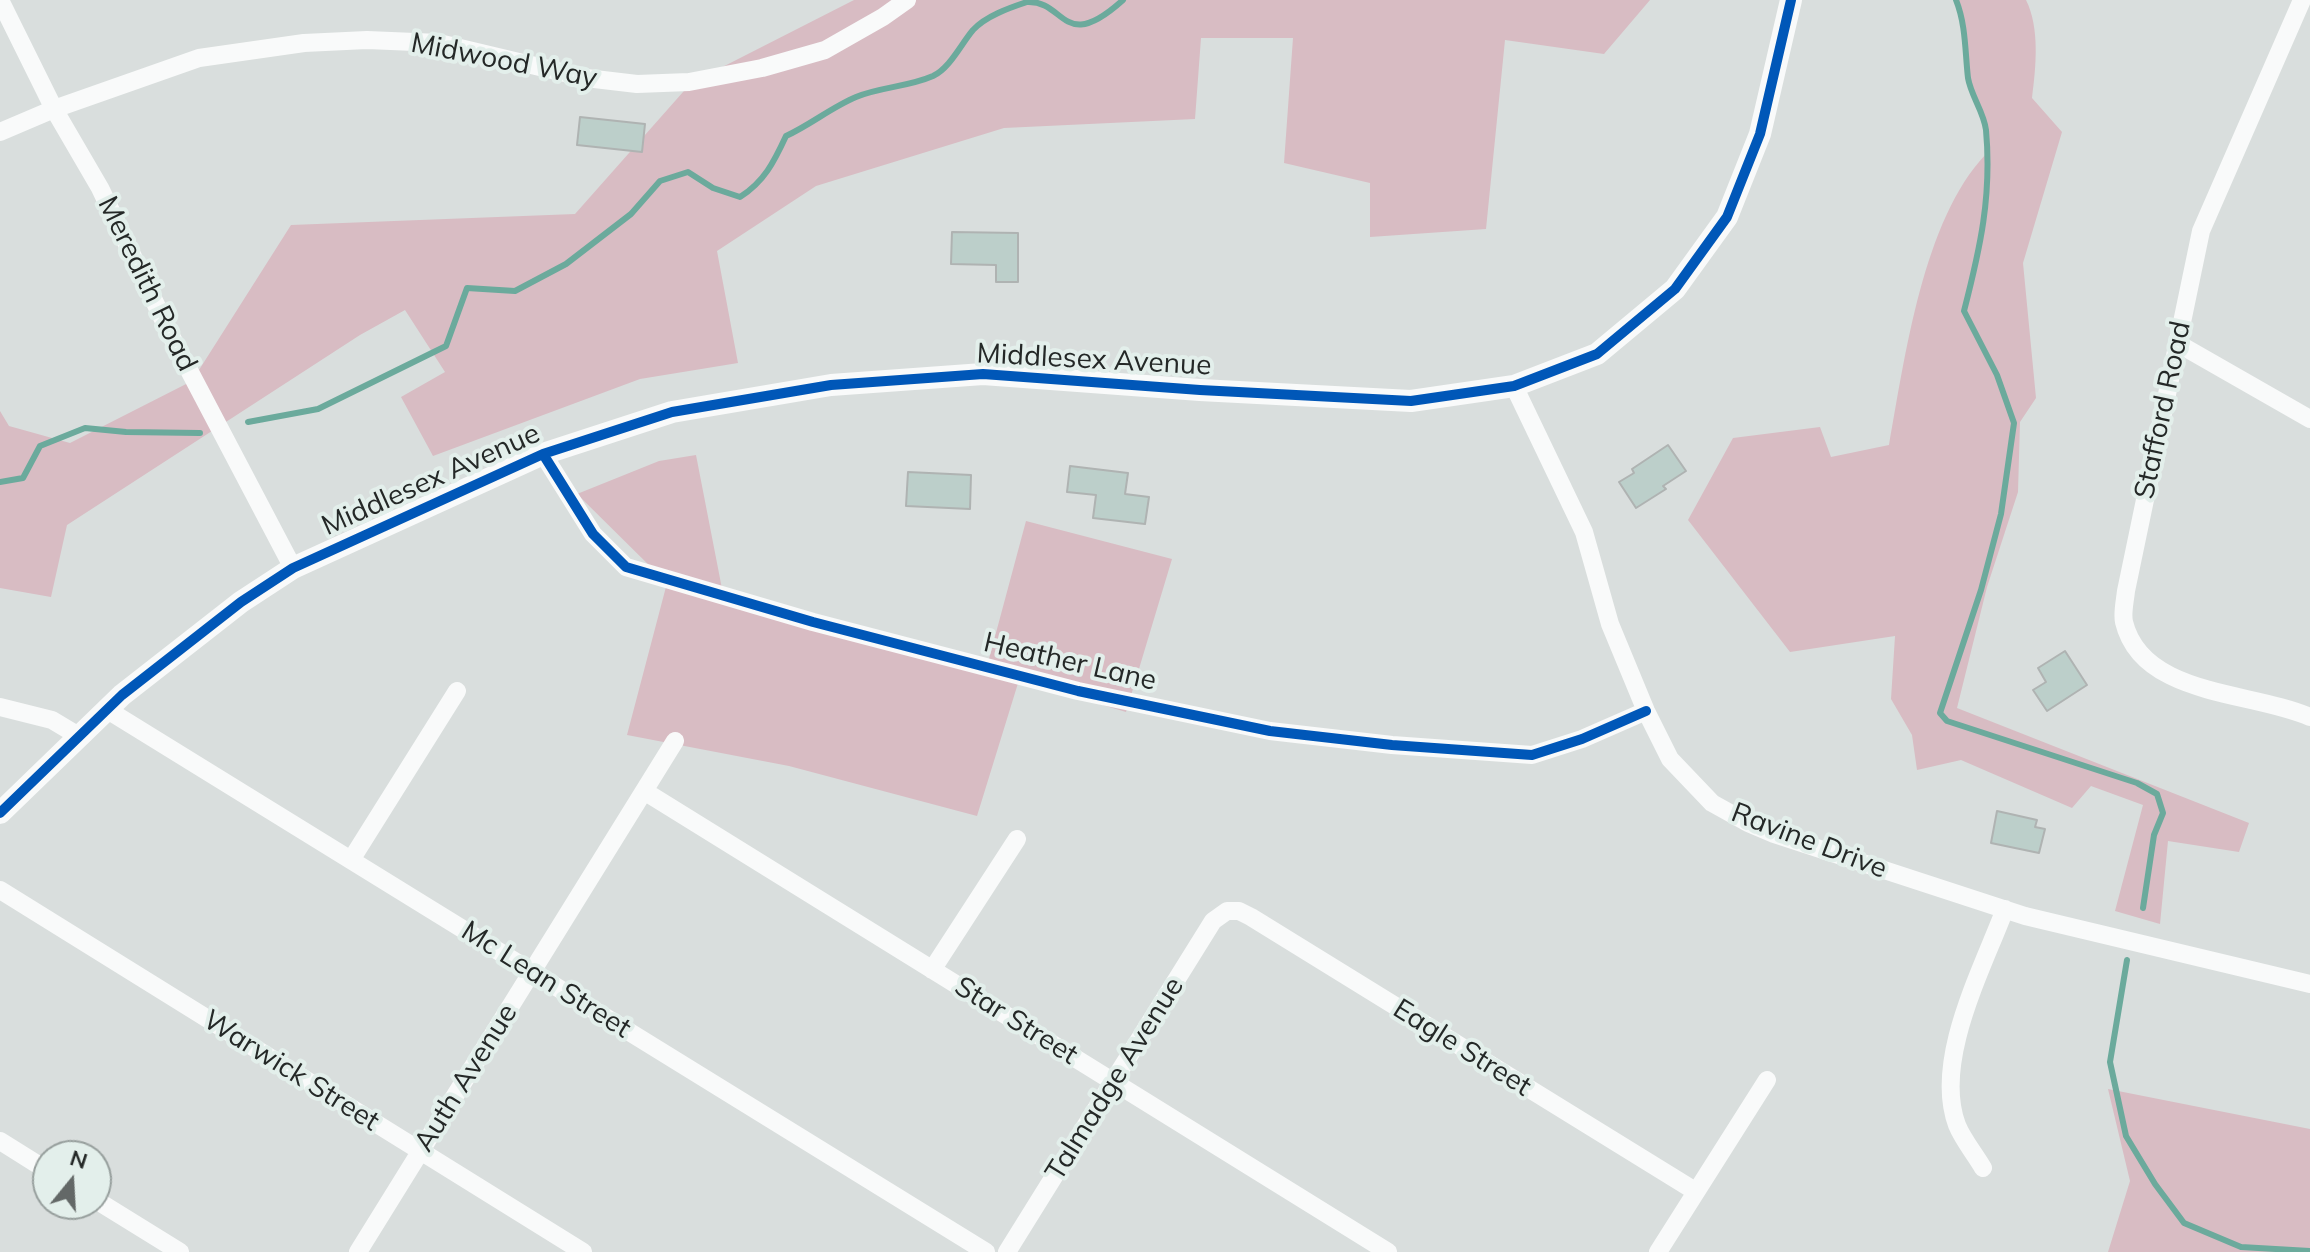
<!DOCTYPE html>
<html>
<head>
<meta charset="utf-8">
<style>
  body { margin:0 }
  #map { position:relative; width:2310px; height:1252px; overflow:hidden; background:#d9dedd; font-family:Mulish,sans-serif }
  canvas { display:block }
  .north { position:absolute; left:32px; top:1140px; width:80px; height:80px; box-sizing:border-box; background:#e3efeb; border:2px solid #979f9d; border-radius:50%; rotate:18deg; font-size:22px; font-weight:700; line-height:32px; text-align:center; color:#242827 }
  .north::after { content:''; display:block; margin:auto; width:28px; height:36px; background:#636867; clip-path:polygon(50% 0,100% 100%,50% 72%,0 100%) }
</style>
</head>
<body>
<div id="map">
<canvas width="2310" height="1252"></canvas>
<div class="north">N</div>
</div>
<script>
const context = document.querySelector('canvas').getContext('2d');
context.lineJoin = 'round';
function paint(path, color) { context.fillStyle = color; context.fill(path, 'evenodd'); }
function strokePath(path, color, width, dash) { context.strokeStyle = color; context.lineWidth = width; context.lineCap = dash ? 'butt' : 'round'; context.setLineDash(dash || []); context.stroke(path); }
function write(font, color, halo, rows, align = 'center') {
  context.font = font + ' Mulish,sans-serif'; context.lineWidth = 8; context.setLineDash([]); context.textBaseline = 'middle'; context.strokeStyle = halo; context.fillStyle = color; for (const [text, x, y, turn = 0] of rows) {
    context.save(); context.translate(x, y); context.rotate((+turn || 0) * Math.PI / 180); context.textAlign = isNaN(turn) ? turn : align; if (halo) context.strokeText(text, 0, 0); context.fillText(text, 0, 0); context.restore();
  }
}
paint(new Path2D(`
  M 854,0 L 1650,0 L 1604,54 L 1505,40 L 1486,229 L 1370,237 L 1370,183 L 1284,163 L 1293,38 L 1201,38 L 1195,119 L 1004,128 L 816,186 L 717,251 L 738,363 L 640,379 L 433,456 L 401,397 L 445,372 L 405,310 L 360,335 L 67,525 L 51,597 L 0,588 L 0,411 L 9,426 L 70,443 L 192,381 L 291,225 L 575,214 L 691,83 Z
  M 1956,0 L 2026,0 C 2040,28 2036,67 2032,98 L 2062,132 L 2023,263 L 2036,398 L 2020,422 L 2018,492 L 1987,587 L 1957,708 L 2249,823 L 2239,852 L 2168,841 L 2160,924 L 2115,911 L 2143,805 L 2091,786 L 2072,808 L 1961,760 L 1917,770 L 1912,735 L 1891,699 L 1895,636 L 1790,652 L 1688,520 L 1733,438 L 1820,427 L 1831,457 L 1889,445 C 1905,357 1923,220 1986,154 L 1986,127 L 1969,82 L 1962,16 Z
  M 696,455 L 724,599 L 986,670 L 1026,521 L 1172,559 L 1126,712 L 1019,680 L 977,816 L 789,766 L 627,735 L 667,583 L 577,494 L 659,461 Z
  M 2108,1089 L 2310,1129 L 2310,1252 L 2108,1252 L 2130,1181 Z`), '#d8bcc3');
strokePath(new Path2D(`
  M 1956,0 C 1966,25 1965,52 1968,78 C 1971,96 1984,112 1986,130 C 1992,196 1980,249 1964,311 L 1997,375 L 2014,423 L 2001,514 L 1981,590 L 1940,713 L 1947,721 L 2137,783 L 2157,794 L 2163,813 L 2154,835 L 2143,908
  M 248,422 L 318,409 L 446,346 L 467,288 L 515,291 L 566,264 L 631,214 L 660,181 L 688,172 L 713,188 L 740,197 C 764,182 774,162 786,136 C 810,125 832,107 856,97 C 880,87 908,87 933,76 C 950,68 961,44 973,30 C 986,16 1009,8 1027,2 C 1066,0 1062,55 1123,0
  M 0,482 L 23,478 L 40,446 L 85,428 L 126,432 L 200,433
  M 2127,960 L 2110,1062 L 2126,1136 L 2155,1184 L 2184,1223 L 2241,1247 L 2310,1251`), '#6baa9c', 6);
const building = new Path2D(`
  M 580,117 L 645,124 L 642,152 L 577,145 Z
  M 952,232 L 1018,233 L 1018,282 L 996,282 L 996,265 L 951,264 Z
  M 1668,445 L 1686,471 L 1663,486 L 1666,489 L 1636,508 L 1619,482 L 1634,473 L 1632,469 Z
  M 1070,466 L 1128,473 L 1125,494 L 1149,497 L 1145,524 L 1093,518 L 1096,495 L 1067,492 Z
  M 908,472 L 971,475 L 970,509 L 906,506 Z
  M 2065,651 L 2087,685 L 2047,711 L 2033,690 L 2046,682 L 2038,668 Z
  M 1997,811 L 2037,820 L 2035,827 L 2045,829 L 2039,853 L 1991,843 Z`);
paint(building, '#bccfca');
strokePath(building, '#afb3b2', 2);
strokePath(new Path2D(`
  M 0,0 L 54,109 L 100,188 L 170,334 L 293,568
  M 2302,0 L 2201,231 L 2126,591 C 2125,601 2122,613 2124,622 C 2142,697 2252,691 2310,717
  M 0,132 L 54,109 L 199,58 L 304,43 L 367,40 L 439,43 L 586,78 L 637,84 L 689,82 L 762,68 L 825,50 L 883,17 L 907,0
  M 2177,343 L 2310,419
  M 1514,386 L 1584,532 L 1610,624 L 1646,711 L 1670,759 L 1712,803 L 1748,823 L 1774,834 L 2025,916 L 2310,984
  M 543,454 L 593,534 L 626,567 L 813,622 L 1078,691 L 1270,731 L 1392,745 L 1532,755 L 1582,739 L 1646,711
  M 0,707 L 52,720 L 77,735
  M 106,709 L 986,1252
  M 644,791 L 1388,1252
  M 351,860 L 457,691
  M 0,890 L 583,1252
  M 932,970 L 1017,839
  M 0,1141 L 48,1171
  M 1983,1168 C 1975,1154 1963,1140 1957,1125 C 1933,1061 1982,970 2005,909
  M 96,1200 L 180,1252
  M 358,1252 L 675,741
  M 1007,1252 L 1213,921 L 1227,911 L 1239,911 L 1251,917 L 1695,1191
  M 1658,1252 L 1767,1080`), '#f9fafa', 18);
strokePath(new Path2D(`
  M 0,813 L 122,695 L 241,602 L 293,568 L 543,454 L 672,412 L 831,385 L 983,374 L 1200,390 L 1411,401 L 1514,386 L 1597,354 L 1675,289 L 1727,217 L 1760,134 L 1791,0`), '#f9fafa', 22);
strokePath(new Path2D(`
  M 543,454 L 593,534 L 626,567 L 813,622 L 1078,691 L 1270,731 L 1392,745 L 1532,755 L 1582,739 L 1646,711
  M 0,813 L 122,695 L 241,602 L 293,568 L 543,454 L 672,412 L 831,385 L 983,374 L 1200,390 L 1411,401 L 1514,386 L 1597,354 L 1675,289 L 1727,217 L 1760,134 L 1791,0`), '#0057b8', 10);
write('28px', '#242827', '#e3efeb', [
  ["Midwood Way",504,61,11],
  ["Meredith Road",147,284,64],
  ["Middlesex Avenue",1094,360,3],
  ["Stafford Road",2163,410,-78],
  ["Middlesex Avenue",431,480,-24],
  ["Heather Lane",1070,662,13],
  ["Ravine Drive",1809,841,21],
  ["Mc Lean Street",546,980,32],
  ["Star Street",1016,1021,32],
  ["Eagle Street",1462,1048,32],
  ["Warwick Street",291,1071,32],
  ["Auth Avenue",466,1078,-58],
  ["Talmadge Avenue",1115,1079,-58]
]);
</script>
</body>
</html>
